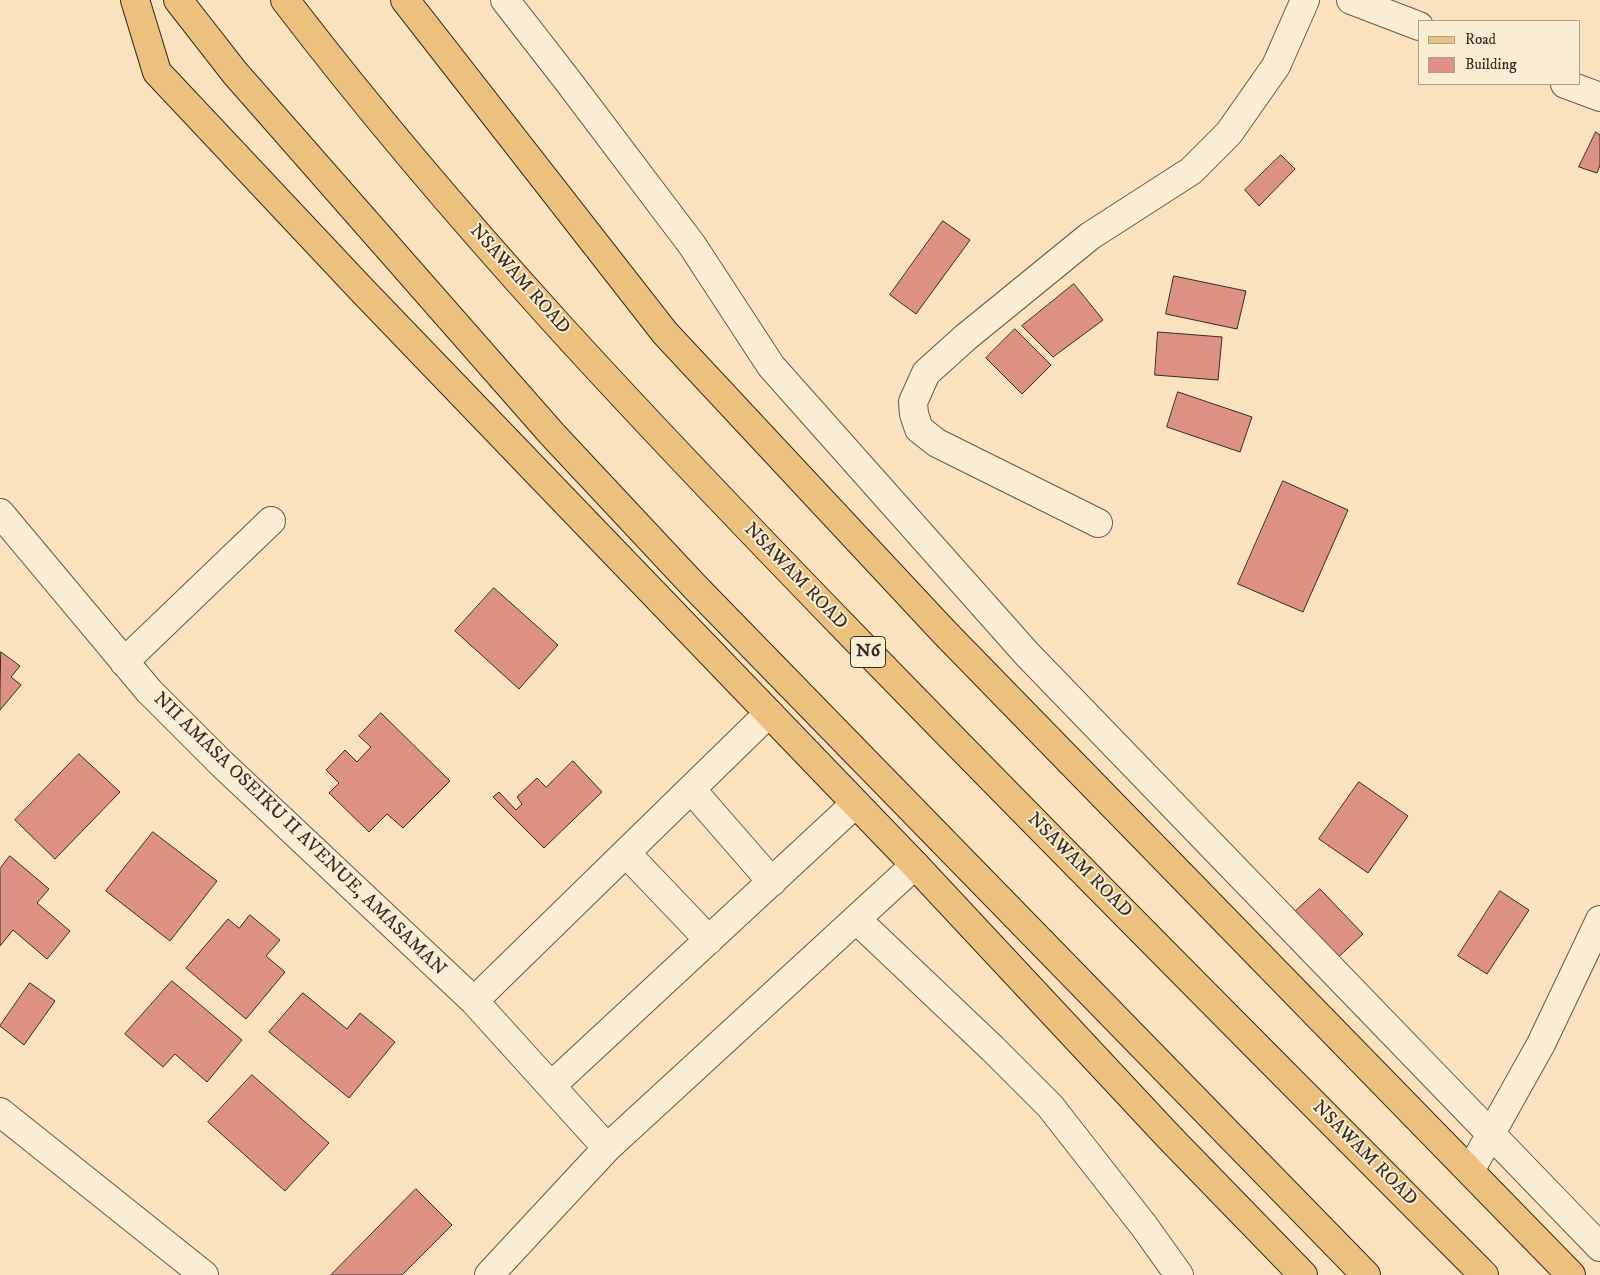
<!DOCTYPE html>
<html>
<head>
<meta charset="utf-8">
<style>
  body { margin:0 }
  #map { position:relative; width:1600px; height:1275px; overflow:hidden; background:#f9e2bd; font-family:"IM FELL DW Pica",serif }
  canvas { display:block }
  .legend { position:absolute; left:1418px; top:20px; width:162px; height:65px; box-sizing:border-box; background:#fbecd4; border:1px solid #ac9f8d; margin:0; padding:6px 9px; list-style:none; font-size:15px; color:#362c22 }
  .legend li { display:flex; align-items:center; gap:10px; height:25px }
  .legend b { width:25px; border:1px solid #ac9f8d }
</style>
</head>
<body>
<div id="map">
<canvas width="1600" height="1275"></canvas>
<ul class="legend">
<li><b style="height:6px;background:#ecc17e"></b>Road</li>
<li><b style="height:14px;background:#dd9185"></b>Building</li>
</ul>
</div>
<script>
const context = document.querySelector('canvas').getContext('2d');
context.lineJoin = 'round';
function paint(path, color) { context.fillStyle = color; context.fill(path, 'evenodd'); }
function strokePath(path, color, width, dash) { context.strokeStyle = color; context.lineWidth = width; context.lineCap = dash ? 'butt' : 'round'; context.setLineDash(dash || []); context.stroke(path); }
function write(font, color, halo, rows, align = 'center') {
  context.font = font + ' "IM FELL DW Pica",serif'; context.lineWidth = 4; context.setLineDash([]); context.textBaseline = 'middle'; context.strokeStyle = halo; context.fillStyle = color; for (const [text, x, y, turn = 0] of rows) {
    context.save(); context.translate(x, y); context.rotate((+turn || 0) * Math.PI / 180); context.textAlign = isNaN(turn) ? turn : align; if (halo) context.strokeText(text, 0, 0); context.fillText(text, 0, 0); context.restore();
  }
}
const building = new Path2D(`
  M 1596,132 L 1600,135 L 1600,165 L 1597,173 L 1579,167 Z
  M 1281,155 L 1295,169 L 1259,206 L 1245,190 Z
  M 943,221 L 970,240 L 916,314 L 890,295 Z
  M 1174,276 L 1246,291 L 1237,329 L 1166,314 Z
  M 1074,284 L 1103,320 L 1053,357 L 1022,326 Z
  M 1015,329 L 1051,365 L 1022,394 L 986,358 Z
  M 1158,332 L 1222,337 L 1218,380 L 1155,375 Z
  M 1178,392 L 1252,417 L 1240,452 L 1167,427 Z
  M 1283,481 L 1348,510 L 1303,612 L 1238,584 Z
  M 494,588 L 558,645 L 519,689 L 455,631 Z
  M 1,652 L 20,666 L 11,677 L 21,685 L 0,710 Z
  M 381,713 L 450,781 L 403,828 L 387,814 L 369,832 L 329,793 L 339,783 L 326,770 L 345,750 L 357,762 L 371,747 L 359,736 Z
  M 79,754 L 120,792 L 55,859 L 15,820 Z
  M 573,761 L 602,792 L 544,848 L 493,797 L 499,792 L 516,810 L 522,804 L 517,797 L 537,778 L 546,787 Z
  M 1359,782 L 1408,816 L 1368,873 L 1319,839 Z
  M 153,832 L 217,881 L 170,941 L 106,891 Z
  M 10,856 L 49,889 L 37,903 L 70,931 L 47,959 L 13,930 L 0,946 L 0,869 Z
  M 1320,889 L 1363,934 L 1332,963 L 1288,918 Z
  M 1500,891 L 1529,910 L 1487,974 L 1458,956 Z
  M 250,915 L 280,940 L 266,956 L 285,972 L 246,1019 L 186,968 L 228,919 L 239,928 Z
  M 172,981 L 242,1040 L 207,1082 L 175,1054 L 163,1067 L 125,1034 Z
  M 30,983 L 55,1001 L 24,1045 L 0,1026 Z
  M 303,993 L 347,1029 L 360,1013 L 395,1042 L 349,1098 L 269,1032 Z
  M 252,1075 L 329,1143 L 285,1191 L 208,1122 Z
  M 416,1189 L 452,1225 L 402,1275 L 331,1275 Z`);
paint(building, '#dd9185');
strokePath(building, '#362c22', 1);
const minor = new Path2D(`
  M 505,0 L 568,81 L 692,245 L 771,366 L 1027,654 L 1600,1247
  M 1351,0 L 1419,26
  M 1565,84 L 1600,97
  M 0,513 L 149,691 L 221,763 L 474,1001 L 607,1148
  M 1098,523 L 937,443 L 919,429 L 914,414 L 913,402 L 926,373 L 966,337 L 1090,236 L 1191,171 L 1229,133 L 1276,66 L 1305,0
  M 124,662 L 271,521
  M 691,789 L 772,882
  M 626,853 L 709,940
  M 856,919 L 993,1049 L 1050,1106 L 1144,1226 L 1179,1275
  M 474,1001 L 769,713
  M 551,1086 L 855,804
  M 0,1112 L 204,1275
  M 1470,1171 L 1541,1044 L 1600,920
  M 489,1275 L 607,1148 L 915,865`);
const major = new Path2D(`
  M 135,0 L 157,72 L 361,289 L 915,865 L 1169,1137 L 1303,1275
  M 405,0 L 665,333 L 945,633 L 1571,1275`);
const highway = new Path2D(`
  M 178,0 L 235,73 L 552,434 L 697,589 L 1366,1275
  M 285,0 C 456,224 651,428 847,630 C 1057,847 1271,1061 1484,1275`);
strokePath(minor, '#675a49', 30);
strokePath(major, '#362c22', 30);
strokePath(highway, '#362c22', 30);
strokePath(minor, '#fbecd4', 28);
strokePath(major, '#ecc17e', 28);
strokePath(highway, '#ecc17e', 28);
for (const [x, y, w] of [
  [868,652,35]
]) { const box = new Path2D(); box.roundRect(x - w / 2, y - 15.5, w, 31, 4); context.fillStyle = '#fbecd4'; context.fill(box); strokePath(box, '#362c22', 1); }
write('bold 18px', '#362c22', null, [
  ["N6",868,652]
]);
write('19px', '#362c22', '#fbecd4', [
  ["NSAWAM ROAD",519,280,48],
  ["NSAWAM ROAD",795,577,46],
  ["NII AMASA OSEIKU II AVENUE, AMASAMAN",299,835,44],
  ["NSAWAM ROAD",1079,866,45],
  ["NSAWAM ROAD",1364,1154,45]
]);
</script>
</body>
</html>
